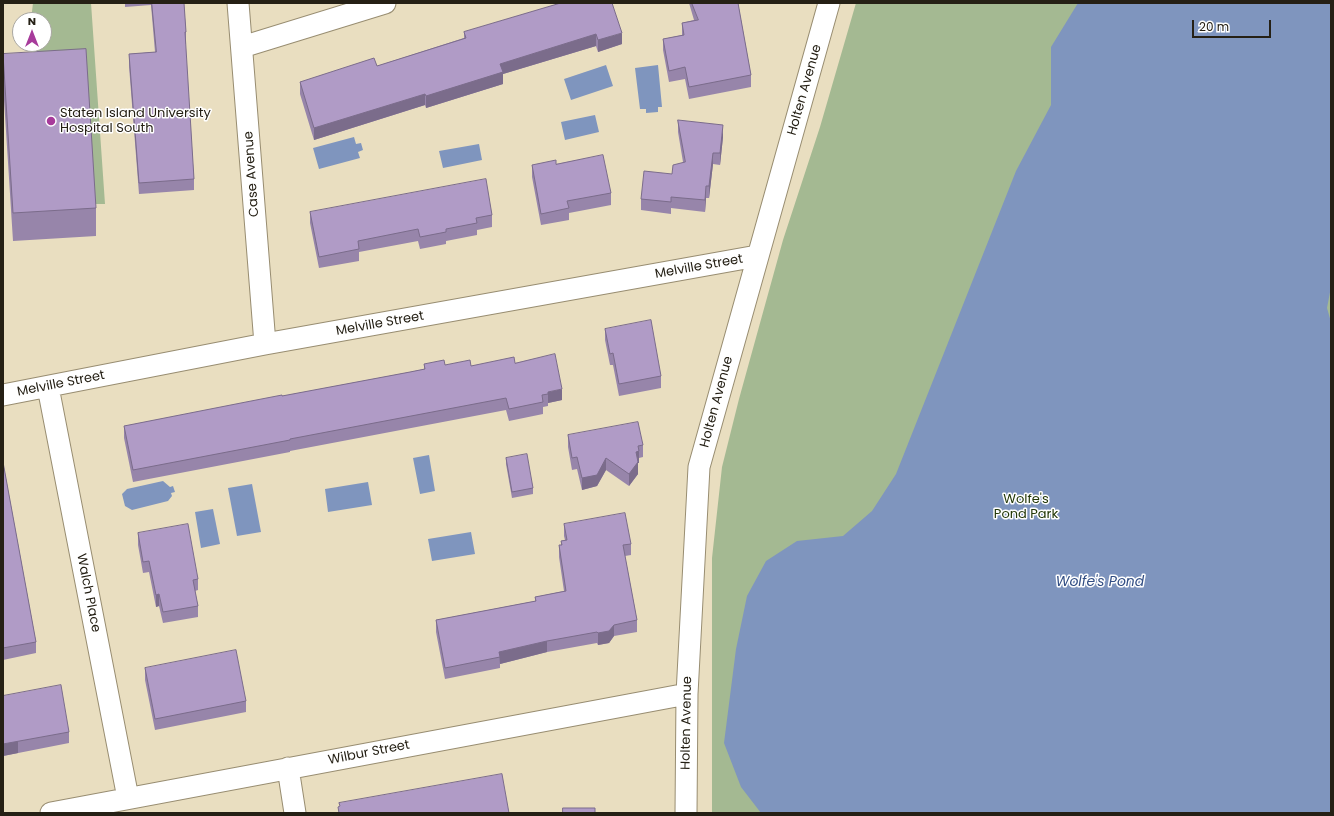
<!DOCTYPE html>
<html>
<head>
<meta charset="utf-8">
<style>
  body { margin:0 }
  #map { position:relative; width:1334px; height:816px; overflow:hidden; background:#e9dec0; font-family:Poppins,sans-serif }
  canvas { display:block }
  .frame { position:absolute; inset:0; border:4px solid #252015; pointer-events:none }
  .north { position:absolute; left:12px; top:12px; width:40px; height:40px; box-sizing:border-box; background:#fff; border:1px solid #a8a6a1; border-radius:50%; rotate:0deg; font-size:11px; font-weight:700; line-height:16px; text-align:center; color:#252015 }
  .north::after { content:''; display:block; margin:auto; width:14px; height:18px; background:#a73b9b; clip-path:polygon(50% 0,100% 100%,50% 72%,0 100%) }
  .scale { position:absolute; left:1192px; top:20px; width:79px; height:18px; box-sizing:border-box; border:2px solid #252015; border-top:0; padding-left:5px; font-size:12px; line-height:14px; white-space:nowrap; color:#252015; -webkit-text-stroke:3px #fff; paint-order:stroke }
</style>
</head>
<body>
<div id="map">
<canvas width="1334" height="816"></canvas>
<div class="frame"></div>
<div class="north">N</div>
<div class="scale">20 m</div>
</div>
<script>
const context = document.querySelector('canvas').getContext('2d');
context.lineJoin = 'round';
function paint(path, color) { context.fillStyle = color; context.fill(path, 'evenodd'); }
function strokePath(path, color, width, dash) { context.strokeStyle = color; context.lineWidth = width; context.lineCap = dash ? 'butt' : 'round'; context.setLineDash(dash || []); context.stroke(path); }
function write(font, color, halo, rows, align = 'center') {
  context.font = font + ' Poppins,sans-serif'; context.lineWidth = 3; context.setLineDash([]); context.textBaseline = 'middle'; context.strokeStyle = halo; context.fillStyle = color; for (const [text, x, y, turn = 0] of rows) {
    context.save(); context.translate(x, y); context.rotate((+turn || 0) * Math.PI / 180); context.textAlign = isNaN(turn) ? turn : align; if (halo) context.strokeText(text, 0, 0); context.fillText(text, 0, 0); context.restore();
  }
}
paint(new Path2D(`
  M 33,3 L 91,3 L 105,204 L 94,204 L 35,80 L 33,44 L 44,44 L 44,20 L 31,20 Z
  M 856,3 L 1331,3 L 1331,813 L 712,813 L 712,558 L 722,467 L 739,399 L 783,240 L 820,127 Z`), '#a4b992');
paint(new Path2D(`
  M 1078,3 L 1331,3 L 1331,287 L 1327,308 L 1331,322 L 1331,813 L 761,813 L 741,787 L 724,743 L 736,649 L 747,596 L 766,561 L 797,541 L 843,536 L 872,511 L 896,474 L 1016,171 L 1051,105 L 1051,47 Z
  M 606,65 L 613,86 L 571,100 L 564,79 Z
  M 658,65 L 662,107 L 658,107 L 658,112 L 646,113 L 646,109 L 640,109 L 635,68 Z
  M 595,115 L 599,132 L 565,140 L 561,122 Z
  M 354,137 L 356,144 L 361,143 L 363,150 L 358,152 L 360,158 L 319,169 L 313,148 Z
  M 479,144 L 482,160 L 443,168 L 439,151 Z
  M 429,455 L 435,491 L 420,494 L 413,458 Z
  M 163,481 L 170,487 L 173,486 L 175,492 L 171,493 L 172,496 L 168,501 L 132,510 L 125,506 L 122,494 L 127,489 Z
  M 368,482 L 372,505 L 328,512 L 325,489 Z
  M 252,484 L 261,532 L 237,536 L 228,488 Z
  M 213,509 L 220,544 L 201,548 L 195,512 Z
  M 471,532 L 475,554 L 432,561 L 428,539 Z`), '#7f95be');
const street = new Path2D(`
  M 238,3 L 265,344
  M 242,47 L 385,3
  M 48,387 L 128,798
  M 3,395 L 265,344 L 757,256
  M 288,768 L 295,813
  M 51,813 L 687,694
  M 686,813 L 687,694 L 699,467 L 829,3`);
strokePath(street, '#988d71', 23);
strokePath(street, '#fff', 21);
paint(new Path2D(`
  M 125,3 L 184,3 L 186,32 L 186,44 L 185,44 L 194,179 L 194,190 L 139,194 L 129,66 L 129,54 L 155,52 L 151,5 L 125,7 Z
  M 561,3 L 622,44 L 598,52 L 596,46 L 503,74 L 503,84 L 426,108 L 425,105 L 314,140 L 300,94 L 300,82 L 377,66 L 464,38 L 464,32 Z
  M 689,3 L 738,3 L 751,75 L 751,87 L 689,99 L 685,79 L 669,82 L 663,50 L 663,39 L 682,35 L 682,23 L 694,20 Z
  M 3,54 L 96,208 L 96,236 L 13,241 L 3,84 Z
  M 678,120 L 723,137 L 720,165 L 713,164 L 709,198 L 706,198 L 705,212 L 671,208 L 671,214 L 641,210 L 641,199 L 672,174 L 683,162 L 678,132 Z
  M 556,164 L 611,193 L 611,205 L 569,213 L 569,220 L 541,225 L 532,177 L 532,165 Z
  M 310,212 L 492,215 L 492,227 L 477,230 L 477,235 L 446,241 L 446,244 L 420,249 L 418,241 L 359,252 L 359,261 L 319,268 L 310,223 Z
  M 605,329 L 661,376 L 661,388 L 619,396 L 613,365 L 610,365 L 605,340 Z
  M 515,363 L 562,400 L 548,403 L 548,406 L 543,407 L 543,414 L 509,421 L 506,410 L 290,451 L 290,452 L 133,482 L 124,438 L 124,426 L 410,372 L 424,369 L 424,364 L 471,366 Z
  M 568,435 L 643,445 L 643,457 L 639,458 L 639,463 L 638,463 L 638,474 L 629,486 L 606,470 L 597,486 L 582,490 L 577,469 L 572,470 L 568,447 Z
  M 506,458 L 533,488 L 533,494 L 512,498 L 506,464 Z
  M 3,462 L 36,642 L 36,653 L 3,660 Z
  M 564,524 L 631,544 L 631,555 L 625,556 L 637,620 L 637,632 L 614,636 L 609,643 L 598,645 L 597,643 L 547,652 L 500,664 L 500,668 L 445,679 L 436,632 L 436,620 L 535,601 L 535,597 L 564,591 L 559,557 L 559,545 L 561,545 L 561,541 L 565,540 L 564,536 Z
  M 138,533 L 198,579 L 198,590 L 195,591 L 198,606 L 198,617 L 163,623 L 159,606 L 156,607 L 149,572 L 143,573 L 138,545 Z
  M 145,668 L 246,701 L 246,712 L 155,730 L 145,680 Z
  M 3,696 L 69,732 L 69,743 L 3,756 Z`), '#9785aa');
paint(new Path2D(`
  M 622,33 L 622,44 L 598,52 L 598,40 Z
  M 596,34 L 596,46 L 503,74 L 503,84 L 426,108 L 426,96 L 500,64 Z
  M 425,94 L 425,105 L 314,140 L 314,128 Z
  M 723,125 L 723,137 L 720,165 L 720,153 Z
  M 713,153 L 713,164 L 709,198 L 709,186 Z
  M 706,186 L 706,198 L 705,212 L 705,200 Z
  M 562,389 L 562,400 L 548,403 L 548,392 Z
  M 639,451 L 639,463 L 638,463 L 638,474 L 629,486 L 629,474 L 636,452 Z
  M 606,458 L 606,470 L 597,486 L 582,490 L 582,478 Z
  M 159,594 L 159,606 L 156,607 L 156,595 Z
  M 614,625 L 614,636 L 609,643 L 598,645 L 598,633 Z
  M 547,641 L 547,652 L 500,664 L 499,652 Z
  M 18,741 L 18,753 L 3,756 L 3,744 Z`), '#7b6c8b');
const building = new Path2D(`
  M 152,3 L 184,3 L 186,32 L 185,32 L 194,179 L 139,183 L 129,54 L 156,52 Z
  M 561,3 L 612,3 L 622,33 L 598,40 L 596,34 L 500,64 L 503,72 L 426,96 L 425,94 L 314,128 L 300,82 L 374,58 L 377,66 L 466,38 L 464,32 Z
  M 692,3 L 738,3 L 751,75 L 689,87 L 685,67 L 669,71 L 663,39 L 684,35 L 682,23 L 698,20 Z
  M 86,49 L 96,208 L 13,213 L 3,54 Z
  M 678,120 L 723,125 L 720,153 L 713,153 L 709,186 L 706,186 L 705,200 L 671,197 L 671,202 L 641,199 L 644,171 L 672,174 L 673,165 L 685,162 Z
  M 603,155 L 611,193 L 567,201 L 569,208 L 541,214 L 532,165 L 556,160 L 556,164 Z
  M 486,179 L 492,215 L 476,218 L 477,223 L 446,229 L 446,232 L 420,237 L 418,229 L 358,241 L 359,249 L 319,257 L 310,212 Z
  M 651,320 L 661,376 L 619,384 L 613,353 L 610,354 L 605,329 Z
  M 555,354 L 562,389 L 548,392 L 548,394 L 542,395 L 543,402 L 509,409 L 506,398 L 290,439 L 290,440 L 133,470 L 124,426 L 246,402 L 282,395 L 282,396 L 410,372 L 425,369 L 424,364 L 444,360 L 445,365 L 470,360 L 471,366 L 514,357 L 515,363 Z
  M 638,422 L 643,445 L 638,446 L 639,451 L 636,452 L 638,462 L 629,474 L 606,458 L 597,475 L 582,478 L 577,457 L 572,458 L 568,435 Z
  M 527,454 L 533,488 L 512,492 L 506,458 Z
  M 3,462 L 36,642 L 3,648 Z
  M 625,513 L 631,544 L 623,545 L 637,620 L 614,625 L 609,631 L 598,633 L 597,632 L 547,641 L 499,652 L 500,657 L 445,668 L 436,620 L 536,601 L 535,597 L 566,591 L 559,545 L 562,545 L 561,541 L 567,540 L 564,524 Z
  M 188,524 L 198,579 L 193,580 L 198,606 L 163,612 L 159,594 L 156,595 L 149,561 L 143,562 L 138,533 Z
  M 236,650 L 246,701 L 155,719 L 145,668 Z
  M 61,685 L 69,732 L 3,744 L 3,696 Z
  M 502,774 L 509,813 L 339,813 L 338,807 L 340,806 L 339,803 Z
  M 563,808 L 595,808 L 595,813 L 563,813 Z`);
paint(building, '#b09bc6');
strokePath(building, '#7b6c8b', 1);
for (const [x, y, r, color] of [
  [51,121,5,"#a73b9b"]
]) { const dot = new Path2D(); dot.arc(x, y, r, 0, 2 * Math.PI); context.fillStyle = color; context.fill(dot); strokePath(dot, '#fff', 1.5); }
write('13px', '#252015', '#fff', [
  ["Holten Avenue",805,90,-74],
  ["Case Avenue",252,174,-94],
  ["Melville Street",699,267,-10],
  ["Melville Street",380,324,-10],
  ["Melville Street",61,384,-11],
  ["Holten Avenue",717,402,-75],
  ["Walch Place",88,593,79],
  ["Holten Avenue",687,723,-89],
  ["Wilbur Street",369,753,-11]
]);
write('13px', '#252015', '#fff', [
  ["Staten Island University",60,114],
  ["Hospital South",60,129]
], 'left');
write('13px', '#243909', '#fff', [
  ["Wolfe's",1026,500],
  ["Pond Park",1026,515]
]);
write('italic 14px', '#324e84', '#fff', [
  ["Wolfe's Pond",1100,582]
]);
</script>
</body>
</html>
